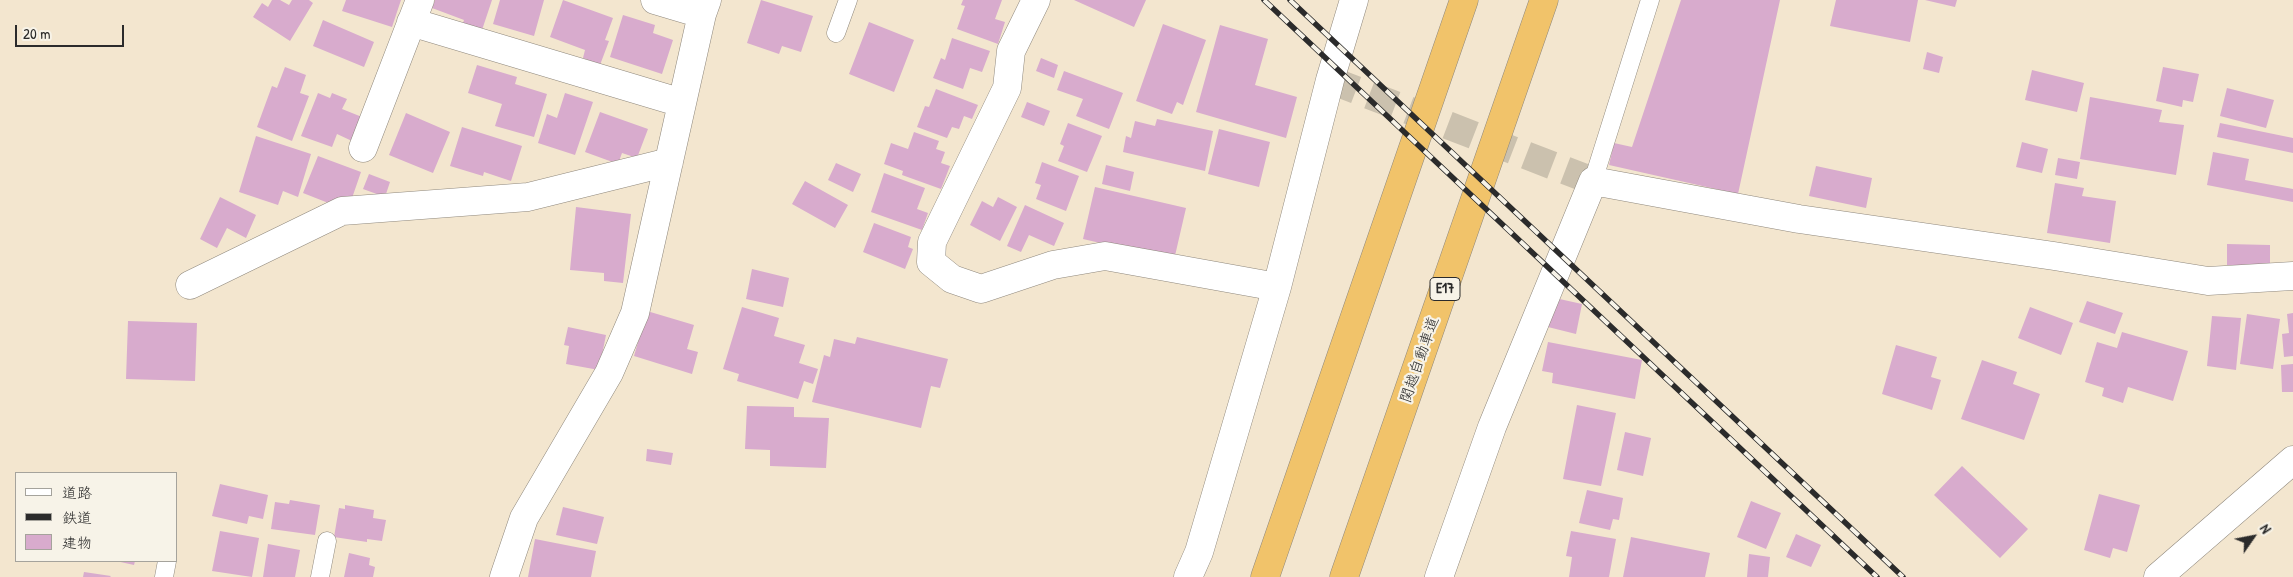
<!DOCTYPE html>
<html>
<head>
<meta charset="utf-8">
<style>
  body { margin:0 }
  #map { position:relative; width:2293px; height:577px; overflow:hidden; background:#f3e6cf; font-family:"Patrick Hand","Klee One",sans-serif }
  canvas { display:block }
  .legend { position:absolute; left:15px; top:472px; width:162px; height:90px; box-sizing:border-box; background:#f7f3e8; border:1px solid #a5a39c; margin:0; padding:6px 9px; list-style:none; font-size:15px; color:#2b2b2b }
  .legend li { display:flex; align-items:center; gap:10px; height:25px }
  .legend b { width:25px; border:1px solid #a5a39c }
  .north { position:absolute; left:2228px; top:512px; width:50px; height:50px; -webkit-text-stroke:4px #f7f3e8; paint-order:stroke; rotate:57deg; font-size:14px; font-weight:700; line-height:20px; text-align:center; color:#2b2b2b }
  .north::after { content:''; display:block; margin:auto; width:18px; height:22px; background:#2b2b2b; clip-path:polygon(50% 0,100% 100%,50% 72%,0 100%) }
  .scale { position:absolute; left:15px; top:25px; width:109px; height:22px; box-sizing:border-box; border:2px solid #2b2b2b; border-top:0; padding-left:6px; font-size:15px; line-height:18px; white-space:nowrap; color:#2b2b2b; -webkit-text-stroke:4px #f7f3e8; paint-order:stroke }
</style>
</head>
<body>
<div id="map">
<canvas width="2293" height="577"></canvas>
<ul class="legend">
<li><b style="height:6px;background:#fff"></b>道路</li>
<li><b style="height:6px;background:#2b2b2b"></b>鉄道</li>
<li><b style="height:14px;background:#d8abcd"></b>建物</li>
</ul>
<div class="north">N</div>
<div class="scale">20 m</div>
</div>
<script>
const context = document.querySelector('canvas').getContext('2d');
context.lineJoin = 'round';
function paint(path, color) { context.fillStyle = color; context.fill(path, 'evenodd'); }
function strokePath(path, color, width, dash) { context.strokeStyle = color; context.lineWidth = width; context.lineCap = dash ? 'butt' : 'round'; context.setLineDash(dash || []); context.stroke(path); }
function write(font, color, halo, rows, align = 'center') {
  context.font = font + ' "Patrick Hand","Klee One",sans-serif'; context.lineWidth = 4.5; context.setLineDash([]); context.textBaseline = 'middle'; context.strokeStyle = halo; context.fillStyle = color; for (const [text, x, y, turn = 0] of rows) {
    context.save(); context.translate(x, y); context.rotate((+turn || 0) * Math.PI / 180); context.textAlign = isNaN(turn) ? turn : align; if (halo) context.strokeText(text, 0, 0); context.fillText(text, 0, 0); context.restore();
  }
}
paint(new Path2D(`
  M 272,0 L 280,0 L 289,5 L 292,0 L 309,0 L 313,3 L 290,41 L 253,17 L 262,3 L 268,7 Z
  M 346,0 L 401,0 L 392,27 L 342,11 Z
  M 435,0 L 492,0 L 481,33 L 462,26 L 464,20 L 432,8 Z
  M 500,0 L 544,0 L 534,36 L 493,24 Z
  M 563,0 L 613,18 L 605,40 L 609,41 L 600,65 L 583,58 L 585,50 L 550,37 Z
  M 761,0 L 813,16 L 801,52 L 782,46 L 779,54 L 747,43 Z
  M 963,0 L 1002,0 L 995,19 L 1005,22 L 998,44 L 957,29 L 965,6 L 961,5 Z
  M 1074,0 L 1146,0 L 1134,27 Z
  M 1681,0 L 1780,0 L 1738,194 L 1609,165 L 1614,143 L 1632,147 Z
  M 1836,0 L 1918,0 L 1910,42 L 1830,26 Z
  M 1925,0 L 1957,0 L 1955,7 Z
  M 623,15 L 655,25 L 653,33 L 673,40 L 662,74 L 610,57 Z
  M 323,20 L 374,42 L 364,67 L 313,46 Z
  M 869,22 L 914,40 L 894,92 L 849,74 Z
  M 1163,24 L 1206,40 L 1183,105 L 1177,102 L 1172,114 L 1136,101 Z
  M 1220,25 L 1268,39 L 1255,85 L 1297,97 L 1286,138 L 1196,112 Z
  M 952,38 L 990,51 L 982,72 L 970,68 L 963,89 L 933,78 L 941,58 L 945,60 Z
  M 1927,52 L 1943,57 L 1939,73 L 1923,69 Z
  M 1041,58 L 1058,65 L 1054,78 L 1036,71 Z
  M 477,65 L 517,77 L 515,84 L 547,94 L 534,137 L 495,126 L 502,104 L 468,93 Z
  M 285,67 L 306,75 L 300,93 L 309,96 L 292,141 L 257,127 L 272,86 L 277,88 Z
  M 2163,67 L 2199,74 L 2193,102 L 2183,100 L 2182,107 L 2156,101 Z
  M 2032,70 L 2084,83 L 2077,112 L 2025,100 Z
  M 1064,71 L 1123,93 L 1109,129 L 1076,116 L 1083,99 L 1057,90 Z
  M 2227,88 L 2274,100 L 2266,128 L 2220,116 Z
  M 936,89 L 978,105 L 972,119 L 964,116 L 959,129 L 952,127 L 947,138 L 917,127 L 925,106 L 929,107 Z
  M 318,93 L 330,98 L 332,93 L 347,99 L 342,109 L 362,117 L 352,141 L 337,134 L 332,147 L 301,136 Z
  M 565,93 L 593,102 L 575,155 L 538,143 L 547,114 L 557,118 Z
  M 2090,97 L 2162,110 L 2159,122 L 2184,125 L 2176,175 L 2080,159 Z
  M 1027,102 L 1050,111 L 1044,126 L 1021,117 Z
  M 600,112 L 648,129 L 637,158 L 622,153 L 618,164 L 585,152 Z
  M 406,113 L 450,132 L 433,173 L 389,155 Z
  M 1157,119 L 1213,131 L 1205,171 L 1123,152 L 1126,136 L 1131,138 L 1135,121 L 1155,126 Z
  M 1068,123 L 1102,136 L 1087,172 L 1058,161 L 1064,146 L 1060,144 Z
  M 2220,123 L 2293,138 L 2293,153 L 2217,137 Z
  M 462,127 L 522,146 L 511,181 L 484,172 L 483,176 L 450,166 Z
  M 1219,129 L 1270,142 L 1259,187 L 1208,174 Z
  M 914,132 L 939,141 L 936,149 L 945,152 L 941,163 L 950,166 L 941,189 L 902,175 L 903,171 L 884,164 L 891,143 L 908,149 Z
  M 256,136 L 311,154 L 298,197 L 283,191 L 278,205 L 239,192 Z
  M 2022,142 L 2048,149 L 2042,173 L 2016,167 Z
  M 2213,152 L 2249,159 L 2245,180 L 2293,189 L 2293,202 L 2207,185 Z
  M 318,156 L 361,172 L 351,201 L 339,197 L 336,206 L 303,193 Z
  M 2058,158 L 2080,162 L 2077,179 L 2055,175 Z
  M 1042,162 L 1079,176 L 1066,211 L 1036,199 L 1041,185 L 1035,183 Z
  M 836,163 L 861,174 L 853,192 L 828,180 Z
  M 1106,165 L 1134,172 L 1130,191 L 1102,184 Z
  M 1816,166 L 1872,178 L 1866,208 L 1809,196 Z
  M 884,173 L 925,188 L 917,209 L 928,213 L 922,230 L 871,212 Z
  M 369,174 L 390,182 L 385,197 L 363,189 Z
  M 805,181 L 848,205 L 835,228 L 792,204 Z
  M 2055,183 L 2084,188 L 2082,196 L 2116,201 L 2110,243 L 2047,233 Z
  M 1095,187 L 1186,208 L 1174,260 L 1083,239 Z
  M 220,197 L 256,215 L 246,238 L 227,228 L 217,248 L 200,239 Z
  M 998,197 L 1017,207 L 1000,241 L 970,225 L 982,201 L 993,207 Z
  M 1025,205 L 1064,223 L 1054,246 L 1029,235 L 1021,252 L 1007,246 Z
  M 576,207 L 631,214 L 623,283 L 604,281 L 604,273 L 570,270 Z
  M 874,223 L 911,237 L 908,247 L 913,249 L 905,269 L 863,252 Z
  M 2227,244 L 2270,245 L 2270,265 L 2227,265 Z
  M 752,269 L 789,278 L 783,307 L 746,299 Z
  M 1555,298 L 1582,304 L 1576,334 L 1548,327 Z
  M 2087,301 L 2123,313 L 2115,334 L 2079,322 Z
  M 742,307 L 779,318 L 774,336 L 805,345 L 799,363 L 818,369 L 813,384 L 804,381 L 798,399 L 737,381 L 739,374 L 723,369 Z
  M 2030,307 L 2073,323 L 2061,355 L 2018,338 Z
  M 647,311 L 694,325 L 687,349 L 698,352 L 692,374 L 634,356 Z
  M 2293,313 L 2293,356 L 2284,357 L 2282,334 L 2289,333 L 2287,314 Z
  M 2247,314 L 2280,319 L 2273,369 L 2240,364 Z
  M 2212,316 L 2241,318 L 2236,370 L 2207,366 Z
  M 128,321 L 197,323 L 195,381 L 126,379 Z
  M 568,327 L 606,335 L 599,370 L 566,364 L 569,346 L 564,345 Z
  M 2122,332 L 2188,351 L 2173,401 L 2128,387 L 2123,403 L 2102,396 L 2104,388 L 2085,382 L 2097,342 L 2117,348 Z
  M 857,337 L 948,359 L 940,388 L 931,386 L 921,428 L 812,402 L 824,355 L 830,357 L 834,339 L 855,344 Z
  M 1548,342 L 1642,360 L 1635,399 L 1552,383 L 1553,373 L 1542,371 Z
  M 1896,345 L 1937,357 L 1931,377 L 1941,380 L 1932,410 L 1882,394 Z
  M 1982,360 L 2017,372 L 2013,384 L 2040,394 L 2024,440 L 1961,419 Z
  M 2293,364 L 2293,392 L 2282,392 L 2281,365 Z
  M 1577,405 L 1616,413 L 1601,486 L 1563,479 Z
  M 747,406 L 794,407 L 794,417 L 829,418 L 826,468 L 770,466 L 770,450 L 745,449 Z
  M 1625,432 L 1651,438 L 1643,476 L 1617,470 Z
  M 647,449 L 673,453 L 671,465 L 646,461 Z
  M 1962,466 L 2028,529 L 2000,558 L 1934,495 Z
  M 220,484 L 268,495 L 263,519 L 249,516 L 247,524 L 212,516 Z
  M 1587,490 L 1623,498 L 1619,520 L 1613,519 L 1610,530 L 1579,523 Z
  M 2099,494 L 2140,505 L 2127,552 L 2113,548 L 2110,558 L 2084,550 Z
  M 290,500 L 320,505 L 315,535 L 271,529 L 275,502 L 289,504 Z
  M 1751,501 L 1781,513 L 1766,549 L 1737,537 Z
  M 345,505 L 374,510 L 373,518 L 386,520 L 382,541 L 367,539 L 367,542 L 334,537 L 339,508 L 345,509 Z
  M 563,507 L 604,517 L 597,544 L 556,535 Z
  M 220,531 L 259,538 L 252,577 L 212,571 Z
  M 1571,531 L 1616,539 L 1609,577 L 1569,577 L 1572,557 L 1566,556 Z
  M 1796,534 L 1821,545 L 1811,567 L 1786,557 Z
  M 1631,537 L 1710,553 L 1705,577 L 1623,577 Z
  M 535,539 L 596,551 L 591,577 L 528,577 Z
  M 268,544 L 300,550 L 295,577 L 263,577 Z
  M 349,553 L 370,558 L 369,565 L 375,567 L 373,577 L 344,577 Z
  M 1749,554 L 1770,557 L 1768,577 L 1747,577 Z
  M 116,561 L 135,561 L 134,565 Z
  M 84,572 L 111,576 L 110,577 L 83,577 Z`), '#d8abcd');
strokePath(new Path2D(`
  M 1330,80 L 1593,181`), '#cbc1ae', 28, [28, 14]);
const lane = new Path2D(`
  M 836,33 L 848,0
  M 1593,181 L 1650,0
  M 164,577 L 167,561
  M 320,577 L 327,541`);
const street = new Path2D(`
  M 655,0 L 702,14
  M 1036,0 L 1011,51 L 1007,88 L 932,242 L 931,262 L 952,279 L 981,289 L 1053,265 L 1105,256 L 1277,287
  M 411,22 L 682,103
  M 363,148 L 420,0
  M 190,285 L 342,211 L 528,197 L 669,162
  M 504,577 L 524,518 L 609,373 L 635,313 L 702,14 L 707,0
  M 1188,577 L 1199,552 L 1277,287 L 1330,80 L 1354,0
  M 1439,577 L 1492,427 L 1593,181 L 1799,219 L 2054,256 L 2208,281 L 2293,276
  M 2158,577 L 2293,460`);
const highway = new Path2D(`
  M 1265,577 L 1464,0
  M 1344,577 L 1544,0`);
strokePath(lane, '#8f887d', 19);
strokePath(street, '#8f887d', 29);
strokePath(highway, '#8f887d', 29);
strokePath(lane, '#fff', 18);
strokePath(street, '#fff', 28);
strokePath(highway, '#f1c36a', 28);
const rail = new Path2D(`
  M 1264,0 L 1877,577
  M 1290,0 L 1903,577`);
strokePath(rail, '#2b2b2b', 5.5);
strokePath(rail, '#f7f3e8', 4, [11]);
for (const [x, y, w] of [
  [1445,289,30]
]) { const box = new Path2D(); box.roundRect(x - w / 2, y - 11.5, w, 23, 4); context.fillStyle = '#f7f3e8'; context.fill(box); strokePath(box, '#2b2b2b', 1); }
write('bold 14px', '#2b2b2b', null, [
  ["E17",1445,289]
]);
write('15px', '#2b2b2b', '#f7f3e8', [
  ["関越自動車道",1420,360,-71]
]);
</script>
</body>
</html>
